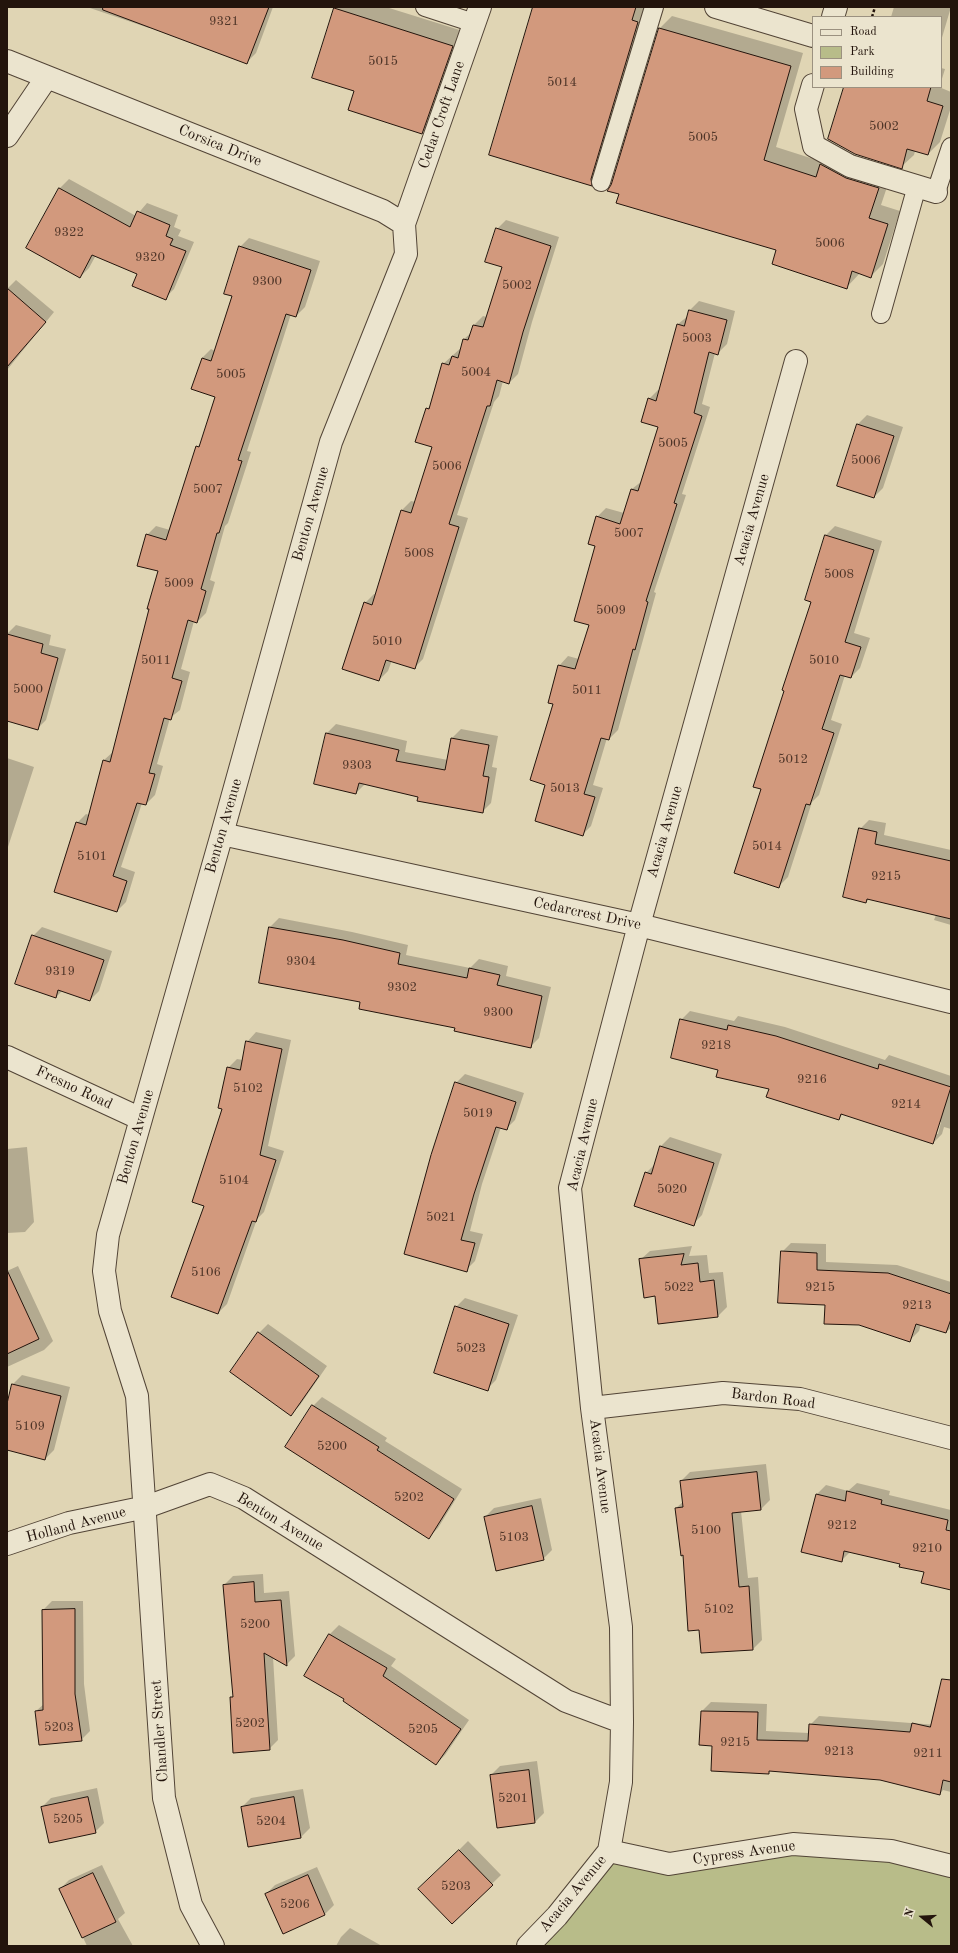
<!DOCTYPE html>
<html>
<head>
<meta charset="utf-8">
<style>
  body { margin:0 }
  #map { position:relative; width:958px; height:1953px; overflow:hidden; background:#e0d5b4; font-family:"Old Standard TT",serif }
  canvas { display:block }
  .frame { position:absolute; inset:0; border:8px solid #23140c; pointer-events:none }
  .legend { position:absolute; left:812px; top:16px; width:130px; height:72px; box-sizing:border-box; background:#ebe4ce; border:1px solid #9b9180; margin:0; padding:5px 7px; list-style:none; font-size:12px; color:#23140c }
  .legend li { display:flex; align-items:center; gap:8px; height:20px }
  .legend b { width:20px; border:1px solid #9b9180 }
  .north { position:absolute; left:902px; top:1897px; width:40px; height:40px; -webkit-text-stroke:3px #ebe4ce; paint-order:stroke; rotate:288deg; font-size:11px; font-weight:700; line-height:16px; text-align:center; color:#23140c }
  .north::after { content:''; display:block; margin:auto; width:14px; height:18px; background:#23140c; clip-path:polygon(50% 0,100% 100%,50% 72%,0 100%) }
</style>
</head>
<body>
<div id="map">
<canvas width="958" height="1953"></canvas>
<div class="frame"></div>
<ul class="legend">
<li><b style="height:5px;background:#ebe4ce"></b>Road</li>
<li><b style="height:11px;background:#b8bc89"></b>Park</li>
<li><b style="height:11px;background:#d2997d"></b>Building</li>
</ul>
<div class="north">N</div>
</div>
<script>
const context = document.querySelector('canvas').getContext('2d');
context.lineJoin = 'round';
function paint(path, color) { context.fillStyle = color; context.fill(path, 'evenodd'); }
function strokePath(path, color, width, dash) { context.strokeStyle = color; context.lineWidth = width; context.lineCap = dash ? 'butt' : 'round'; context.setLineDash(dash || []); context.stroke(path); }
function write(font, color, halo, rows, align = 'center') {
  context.font = font + ' "Old Standard TT",serif'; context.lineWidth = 3.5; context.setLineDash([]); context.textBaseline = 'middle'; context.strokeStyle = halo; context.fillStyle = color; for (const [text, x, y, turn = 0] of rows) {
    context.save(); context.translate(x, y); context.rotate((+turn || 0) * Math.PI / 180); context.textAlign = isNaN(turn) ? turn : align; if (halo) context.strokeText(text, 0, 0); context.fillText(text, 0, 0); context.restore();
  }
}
paint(new Path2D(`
  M 793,1844 L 951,1866 L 951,1946 L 528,1946 L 609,1851 L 669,1864 Z`), '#b8bc89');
paint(new Path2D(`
  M 87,7 L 273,7 L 256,53 L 247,62 L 151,26 L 149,28 Z
  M 336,7 L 386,7 L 466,32 L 435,119 L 422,133 L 335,8 Z
  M 534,7 L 654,7 L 608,168 L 591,185 Z
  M 894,7 L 951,7 L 941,41 L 941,17 L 891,17 Z
  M 672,16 L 803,53 L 776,147 L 823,162 L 891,175 L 881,205 L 900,211 L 883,264 L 870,277 L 860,273 L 846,288 L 777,250 L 620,194 L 612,186 L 659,29 Z
  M 941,68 L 945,69 L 941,82 Z
  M 845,87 L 939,87 L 951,92 L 951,107 L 940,142 L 928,154 L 915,151 L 914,155 L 901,167 Z
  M 69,179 L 136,216 L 147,203 L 178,215 L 174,227 L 181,230 L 178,236 L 194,242 L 174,289 L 165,298 L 139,273 L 96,255 L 89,268 L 80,277 L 27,248 L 60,188 Z
  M 506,220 L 559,237 L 532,322 L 518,374 L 509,383 L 503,381 L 499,396 L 494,402 L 457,515 L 468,518 L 423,659 L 414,668 L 392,660 L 388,671 L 379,680 L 365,603 L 374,594 L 376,594 L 402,510 L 411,501 L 416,502 L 434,447 L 427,409 L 432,404 L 443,364 L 462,347 L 464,339 L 472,332 L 474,325 L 483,316 L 487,317 L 503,267 L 497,229 Z
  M 249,238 L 320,261 L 305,307 L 296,316 L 291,314 L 247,451 L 251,452 L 228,523 L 225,526 L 210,580 L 215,582 L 206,613 L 197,622 L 194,621 L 181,669 L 190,672 L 180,710 L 170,718 L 157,764 L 163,766 L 155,795 L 146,804 L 142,803 L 121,867 L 135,872 L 126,902 L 117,911 L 77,823 L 86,814 L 89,815 L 104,760 L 114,751 L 159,570 L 147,535 L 156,526 L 170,530 L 197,447 L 202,442 L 217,396 L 202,358 L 211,349 L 215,351 L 233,296 L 240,247 Z
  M 16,280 L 54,312 L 7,370 L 7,289 Z
  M 699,301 L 735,311 L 727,344 L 718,353 L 715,353 L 702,404 L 710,407 L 682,494 L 686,495 L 654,592 L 656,593 L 618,730 L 609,739 L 607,738 L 593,785 L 603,788 L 591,826 L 582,835 L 547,784 L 559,666 L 568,656 L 579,659 L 591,625 L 597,517 L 606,508 L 624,513 L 632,489 L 642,481 L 660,427 L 649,399 L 658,390 L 660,390 L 678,324 L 688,316 L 690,310 Z
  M 867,415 L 903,427 L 883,488 L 874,497 L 858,424 Z
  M 835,526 L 882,541 L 854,633 L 870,638 L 860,668 L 851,677 L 845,675 L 831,720 L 842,724 L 819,795 L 812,802 L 788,877 L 779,886 L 762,789 L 786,690 L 812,601 L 806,600 L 826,535 Z
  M 16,625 L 51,635 L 49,645 L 66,649 L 46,720 L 37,729 L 7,720 L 7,634 Z
  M 336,724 L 407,741 L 405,752 L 448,760 L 452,738 L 461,729 L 498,736 L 492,767 L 497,768 L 491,803 L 482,812 L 365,784 L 356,793 L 315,783 L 327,733 Z
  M 7,758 L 34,767 L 7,850 Z
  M 869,820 L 886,823 L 884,835 L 951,850 L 951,925 L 934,920 L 936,915 L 869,899 L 866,902 L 860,829 Z
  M 279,918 L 352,932 L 408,945 L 406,955 L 470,968 L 479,959 L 508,966 L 506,976 L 551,987 L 539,1038 L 530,1047 L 361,1001 L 270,927 Z
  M 42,927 L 112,951 L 99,991 L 90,1000 L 62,991 L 56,997 L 33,936 Z
  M 690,1011 L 734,1021 L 738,1016 L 785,1027 L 885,1060 L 889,1055 L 951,1076 L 951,1129 L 944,1127 L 942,1134 L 933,1143 L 843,1114 L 838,1119 L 770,1089 L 719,1069 L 681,1020 ZM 939,1122 L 941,1122 L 938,1134 L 935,1134 Z
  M 256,1032 L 291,1040 L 268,1146 L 284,1151 L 264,1212 L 257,1219 L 227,1304 L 218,1313 L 205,1205 L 223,1108 L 228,1068 L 237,1059 L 243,1060 L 247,1042 Z
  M 465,1074 L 524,1093 L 515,1120 L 506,1129 L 501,1127 L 482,1184 L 470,1231 L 483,1234 L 475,1261 L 466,1270 L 405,1253 L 456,1083 Z
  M 670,1137 L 722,1154 L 702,1215 L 693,1224 L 646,1173 L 656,1163 L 661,1146 Z
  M 27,1147 L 34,1222 L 25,1232 L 7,1233 L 7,1149 Z
  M 791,1243 L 826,1244 L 826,1262 L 897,1265 L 951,1282 L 951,1328 L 946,1332 L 921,1324 L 919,1331 L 910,1340 L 826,1304 L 782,1252 Z
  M 692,1246 L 689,1256 L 707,1255 L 709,1273 L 723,1272 L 727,1307 L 718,1316 L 656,1295 L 640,1260 L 650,1251 Z
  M 18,1266 L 53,1341 L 44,1350 L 7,1367 L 7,1271 Z
  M 465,1298 L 518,1315 L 496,1380 L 487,1389 L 456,1307 Z
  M 268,1324 L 327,1366 L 300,1405 L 291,1414 L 259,1333 Z
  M 22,1375 L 70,1387 L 54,1450 L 45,1459 L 7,1449 L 7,1408 L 13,1384 Z
  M 322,1397 L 387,1438 L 385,1441 L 462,1489 L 438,1528 L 429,1537 L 313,1406 Z
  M 766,1464 L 770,1500 L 761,1509 L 741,1511 L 748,1578 L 758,1577 L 762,1640 L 753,1649 L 701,1652 L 700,1629 L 684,1554 L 676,1508 L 684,1501 L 681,1481 L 690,1472 Z
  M 857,1483 L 890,1491 L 889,1495 L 951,1510 L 951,1589 L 925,1571 L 901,1563 L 851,1551 L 841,1561 L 817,1494 L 826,1485 L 848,1491 Z
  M 541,1498 L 552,1550 L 543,1559 L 485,1517 L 494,1508 Z
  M 263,1574 L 264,1593 L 289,1591 L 295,1656 L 286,1665 L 273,1657 L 278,1740 L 269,1749 L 231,1698 L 234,1695 L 224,1585 L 233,1576 Z
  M 52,1601 L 83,1601 L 84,1684 L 90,1731 L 81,1740 L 36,1711 L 44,1704 L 43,1610 Z
  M 339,1625 L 396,1659 L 391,1666 L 469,1720 L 445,1755 L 436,1764 L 345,1699 L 305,1676 L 330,1634 Z
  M 711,1702 L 767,1704 L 766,1731 L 809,1733 L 810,1725 L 819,1716 L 937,1725 L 951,1753 L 951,1792 L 943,1790 L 940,1794 L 880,1779 L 770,1770 L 768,1773 L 713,1745 L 702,1711 Z
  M 537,1761 L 544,1813 L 535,1822 L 491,1775 L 500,1766 Z
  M 97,1788 L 104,1823 L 95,1832 L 42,1807 L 51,1798 Z
  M 303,1789 L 310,1828 L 301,1837 L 242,1807 L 251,1798 Z
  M 468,1841 L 501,1875 L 452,1923 L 420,1889 Z
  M 102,1865 L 125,1913 L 118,1919 L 133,1946 L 87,1946 L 60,1889 L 69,1880 Z
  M 317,1867 L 334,1905 L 325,1914 L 266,1894 L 275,1885 Z
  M 350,1928 L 382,1946 L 336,1946 L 341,1937 Z`), '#0003');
const building = new Path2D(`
  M 103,7 L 269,7 L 247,64 L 103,10 Z
  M 533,7 L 636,7 L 632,20 L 638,22 L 591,179 L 592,186 L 489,155 Z
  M 334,8 L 453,46 L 422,134 L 348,110 L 354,91 L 312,78 Z
  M 659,28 L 791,66 L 764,160 L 816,177 L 820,164 L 846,178 L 879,188 L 869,218 L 888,224 L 871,278 L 852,271 L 847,289 L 772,264 L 776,250 L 616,203 L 619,194 L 607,191 L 611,185 Z
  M 844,87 L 931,87 L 927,101 L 943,106 L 928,155 L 907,149 L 902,169 L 855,154 L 828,139 Z
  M 59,188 L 130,227 L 137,211 L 170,225 L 166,236 L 173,239 L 170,245 L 186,251 L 166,300 L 132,286 L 137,274 L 92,255 L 80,278 L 26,248 Z
  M 496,228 L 551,246 L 523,332 L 509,384 L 497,380 L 490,406 L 487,406 L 449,524 L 459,527 L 415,669 L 386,660 L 379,681 L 342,669 L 364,602 L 372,605 L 401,510 L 411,513 L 432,447 L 415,442 L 426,408 L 429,409 L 442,363 L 449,365 L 452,356 L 458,358 L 463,339 L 468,340 L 473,325 L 483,327 L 502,267 L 485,262 Z
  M 239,246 L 311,270 L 296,317 L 286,314 L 238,460 L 242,461 L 219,533 L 217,533 L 201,589 L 206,591 L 197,623 L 188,620 L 172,678 L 182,681 L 171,720 L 164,718 L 149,773 L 155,774 L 146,805 L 137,803 L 113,876 L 127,881 L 117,912 L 54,892 L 76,822 L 86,825 L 103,760 L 110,762 L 149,609 L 147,609 L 158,571 L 137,566 L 146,534 L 166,540 L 196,446 L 199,447 L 215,397 L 191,389 L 202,358 L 211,361 L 232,296 L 224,294 Z
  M 7,288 L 46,322 L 7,367 Z
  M 689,310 L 727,320 L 718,355 L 709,352 L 694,413 L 702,416 L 674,503 L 677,504 L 646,601 L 648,602 L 635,650 L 633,649 L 609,740 L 601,738 L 584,794 L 595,797 L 583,836 L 535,821 L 545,785 L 530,780 L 553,704 L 548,703 L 558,665 L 575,669 L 589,625 L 574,621 L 595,546 L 588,544 L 596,516 L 620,524 L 631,489 L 638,491 L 658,427 L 641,422 L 648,398 L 656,401 L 677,324 L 684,326 Z
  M 857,424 L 894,436 L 874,498 L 837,486 Z
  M 825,535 L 874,550 L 845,642 L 861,647 L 851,678 L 840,675 L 822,729 L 834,733 L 810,805 L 806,804 L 779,888 L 734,873 L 761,789 L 753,787 L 784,691 L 782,690 L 811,602 L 805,600 Z
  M 7,634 L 43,644 L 41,653 L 58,658 L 38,730 L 7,721 Z
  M 326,733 L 399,750 L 396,761 L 445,770 L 451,738 L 489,745 L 483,776 L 489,777 L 483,813 L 417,801 L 418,797 L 359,783 L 356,794 L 314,784 Z
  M 859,828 L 877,832 L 875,844 L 951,861 L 951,919 L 867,899 L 866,903 L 843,897 Z
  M 269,927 L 343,940 L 400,953 L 398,964 L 467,978 L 469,968 L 500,975 L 497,985 L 542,996 L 531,1048 L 454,1031 L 455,1028 L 359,1009 L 360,1002 L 259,983 Z
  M 32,935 L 104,960 L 90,1001 L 58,990 L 56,998 L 15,984 Z
  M 680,1019 L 727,1030 L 728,1025 L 776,1036 L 878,1069 L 879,1064 L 951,1087 L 933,1144 L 841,1114 L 839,1120 L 766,1097 L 769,1089 L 716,1077 L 718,1070 L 671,1058 Z
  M 246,1041 L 282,1049 L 260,1155 L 276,1160 L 256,1222 L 252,1221 L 218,1314 L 171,1297 L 204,1206 L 192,1202 L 222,1109 L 218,1108 L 227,1067 L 240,1070 Z
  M 455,1082 L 516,1102 L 507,1130 L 496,1127 L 474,1194 L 461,1240 L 475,1243 L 467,1272 L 404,1254 L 431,1155 Z
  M 660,1146 L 714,1163 L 694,1226 L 634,1206 L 645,1172 L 651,1174 Z
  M 781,1251 L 817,1253 L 817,1270 L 888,1273 L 951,1294 L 951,1319 L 946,1333 L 916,1324 L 910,1342 L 859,1325 L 824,1324 L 825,1305 L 778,1303 Z
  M 684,1254 L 681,1265 L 698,1263 L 700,1282 L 714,1280 L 718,1317 L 658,1324 L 655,1296 L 644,1298 L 639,1259 Z
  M 7,1270 L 39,1339 L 7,1354 Z
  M 455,1306 L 509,1324 L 488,1391 L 434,1373 Z
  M 258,1332 L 319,1376 L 291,1416 L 230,1372 Z
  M 12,1384 L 61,1396 L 45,1460 L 7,1450 L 7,1404 Z
  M 312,1405 L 379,1447 L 377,1450 L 454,1499 L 429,1539 L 285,1447 Z
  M 757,1472 L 761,1510 L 732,1513 L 739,1587 L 749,1586 L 753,1650 L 701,1653 L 699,1630 L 688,1631 L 683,1555 L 681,1556 L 675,1508 L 683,1507 L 680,1481 Z
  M 847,1491 L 882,1500 L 881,1504 L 948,1520 L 946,1530 L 951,1531 L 951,1590 L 921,1583 L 924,1572 L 899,1567 L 900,1564 L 844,1551 L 842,1562 L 801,1552 L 816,1494 L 845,1501 Z
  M 532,1506 L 544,1560 L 496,1571 L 484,1517 Z
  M 254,1582 L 255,1602 L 281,1600 L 287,1666 L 264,1653 L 270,1750 L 233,1753 L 230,1697 L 233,1697 L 223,1585 Z
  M 75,1609 L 75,1694 L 82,1741 L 39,1745 L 35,1711 L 43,1710 L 42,1610 Z
  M 329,1634 L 387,1668 L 383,1676 L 461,1729 L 436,1765 L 343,1701 L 344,1699 L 304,1676 Z
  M 942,1679 L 951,1680 L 951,1782 L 943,1780 L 940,1795 L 880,1780 L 769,1771 L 769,1774 L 711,1771 L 712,1746 L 699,1745 L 701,1711 L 758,1712 L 757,1740 L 808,1741 L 809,1724 L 910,1732 L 912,1723 L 930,1727 Z
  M 529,1770 L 535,1823 L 497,1828 L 490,1775 Z
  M 88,1797 L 96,1833 L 49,1843 L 41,1807 Z
  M 294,1797 L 301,1838 L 248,1847 L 241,1807 Z
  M 459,1850 L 493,1885 L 452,1924 L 418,1889 Z
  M 93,1873 L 116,1922 L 82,1938 L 59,1889 Z
  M 308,1875 L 325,1915 L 283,1934 L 265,1894 Z`);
paint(building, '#d2997d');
strokePath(building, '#23140c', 1);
const service = new Path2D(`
  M 425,7 L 474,23
  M 601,182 L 654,7
  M 936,192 L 951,147
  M 881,314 L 917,186`);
const minor = new Path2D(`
  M 716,7 L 813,36
  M 833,17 L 836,7
  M 7,61 L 383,211 L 404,224 L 406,254 L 331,442 L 222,834 L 108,1235 L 104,1271 L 110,1311 L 137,1396 L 164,1798 L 191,1905 L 213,1946
  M 813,85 L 806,109 L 814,146 L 850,166 L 936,192
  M 7,136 L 47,77
  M 404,224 L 480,7
  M 222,834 L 639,925 L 951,1002
  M 7,1057 L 141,1119
  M 592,1408 L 723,1393 L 800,1399 L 951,1438
  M 7,1544 L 69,1523 L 146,1507 L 210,1484 L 244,1498 L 566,1701 L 622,1722
  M 609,1851 L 669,1864 L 793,1844 L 891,1851 L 951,1866
  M 528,1946 L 557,1916 L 609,1851 L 621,1782 L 622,1722 L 621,1627 L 592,1408 L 570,1188 L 639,925 L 796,361`);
strokePath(service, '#524436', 20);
strokePath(minor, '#524436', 24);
strokePath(new Path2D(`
  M 872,17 L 875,7`), '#23140c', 2.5, [3, 2]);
strokePath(service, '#ebe4ce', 18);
strokePath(minor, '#ebe4ce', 22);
write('13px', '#4f3528', null, [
  ["9321",224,22],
  ["5015",383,62],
  ["5014",562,83],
  ["5002",884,127],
  ["5005",703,138],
  ["9322",69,233],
  ["5006",830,244],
  ["9320",150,258],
  ["9300",267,282],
  ["5002",517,286],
  ["5003",697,339],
  ["5004",476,373],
  ["5005",231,375],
  ["5005",673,444],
  ["5006",866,461],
  ["5006",447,467],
  ["5007",208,490],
  ["5007",629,534],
  ["5008",419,554],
  ["5008",839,575],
  ["5009",179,584],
  ["5009",611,611],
  ["5010",387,642],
  ["5011",156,661],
  ["5010",824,661],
  ["5000",28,690],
  ["5011",587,691],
  ["5012",793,760],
  ["9303",357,766],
  ["5013",565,789],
  ["5014",767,847],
  ["5101",92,857],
  ["9215",886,877],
  ["9304",301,962],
  ["9319",60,972],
  ["9302",402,988],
  ["9300",498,1013],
  ["9218",716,1046],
  ["9216",812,1080],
  ["5102",248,1089],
  ["9214",906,1105],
  ["5019",478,1114],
  ["5104",234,1181],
  ["5020",672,1190],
  ["5021",441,1218],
  ["5106",206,1273],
  ["5022",679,1288],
  ["9215",820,1288],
  ["9213",917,1306],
  ["5023",471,1349],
  ["5109",30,1427],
  ["5200",332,1447],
  ["5202",409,1498],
  ["9212",842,1526],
  ["5100",706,1531],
  ["5103",514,1538],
  ["9210",927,1549],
  ["5102",719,1610],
  ["5200",255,1625],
  ["5202",250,1724],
  ["5203",59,1728],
  ["5205",423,1730],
  ["9215",735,1743],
  ["9213",839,1752],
  ["9211",928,1754],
  ["5201",513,1799],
  ["5205",68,1820],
  ["5204",271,1822],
  ["5203",456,1887],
  ["5206",295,1905]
]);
write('15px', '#23140c', '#ebe4ce', [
  ["Cedar Croft Lane",442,115,-71],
  ["Corsica Drive",220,146,22],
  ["Benton Avenue",311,514,-74],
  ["Acacia Avenue",752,520,-74],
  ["Benton Avenue",224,826,-74],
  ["Acacia Avenue",665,832,-74],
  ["Cedarcrest Drive",587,914,12],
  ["Fresno Road",74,1088,25],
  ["Benton Avenue",136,1137,-74],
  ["Acacia Avenue",583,1145,-77],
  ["Bardon Road",773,1399,7],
  ["Acacia Avenue",600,1466,83],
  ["Benton Avenue",280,1522,31],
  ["Holland Avenue",76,1525,-15],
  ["Chandler Street",160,1731,-94],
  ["Cypress Avenue",744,1853,-8],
  ["Acacia Avenue",573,1894,-50]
]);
</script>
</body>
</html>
